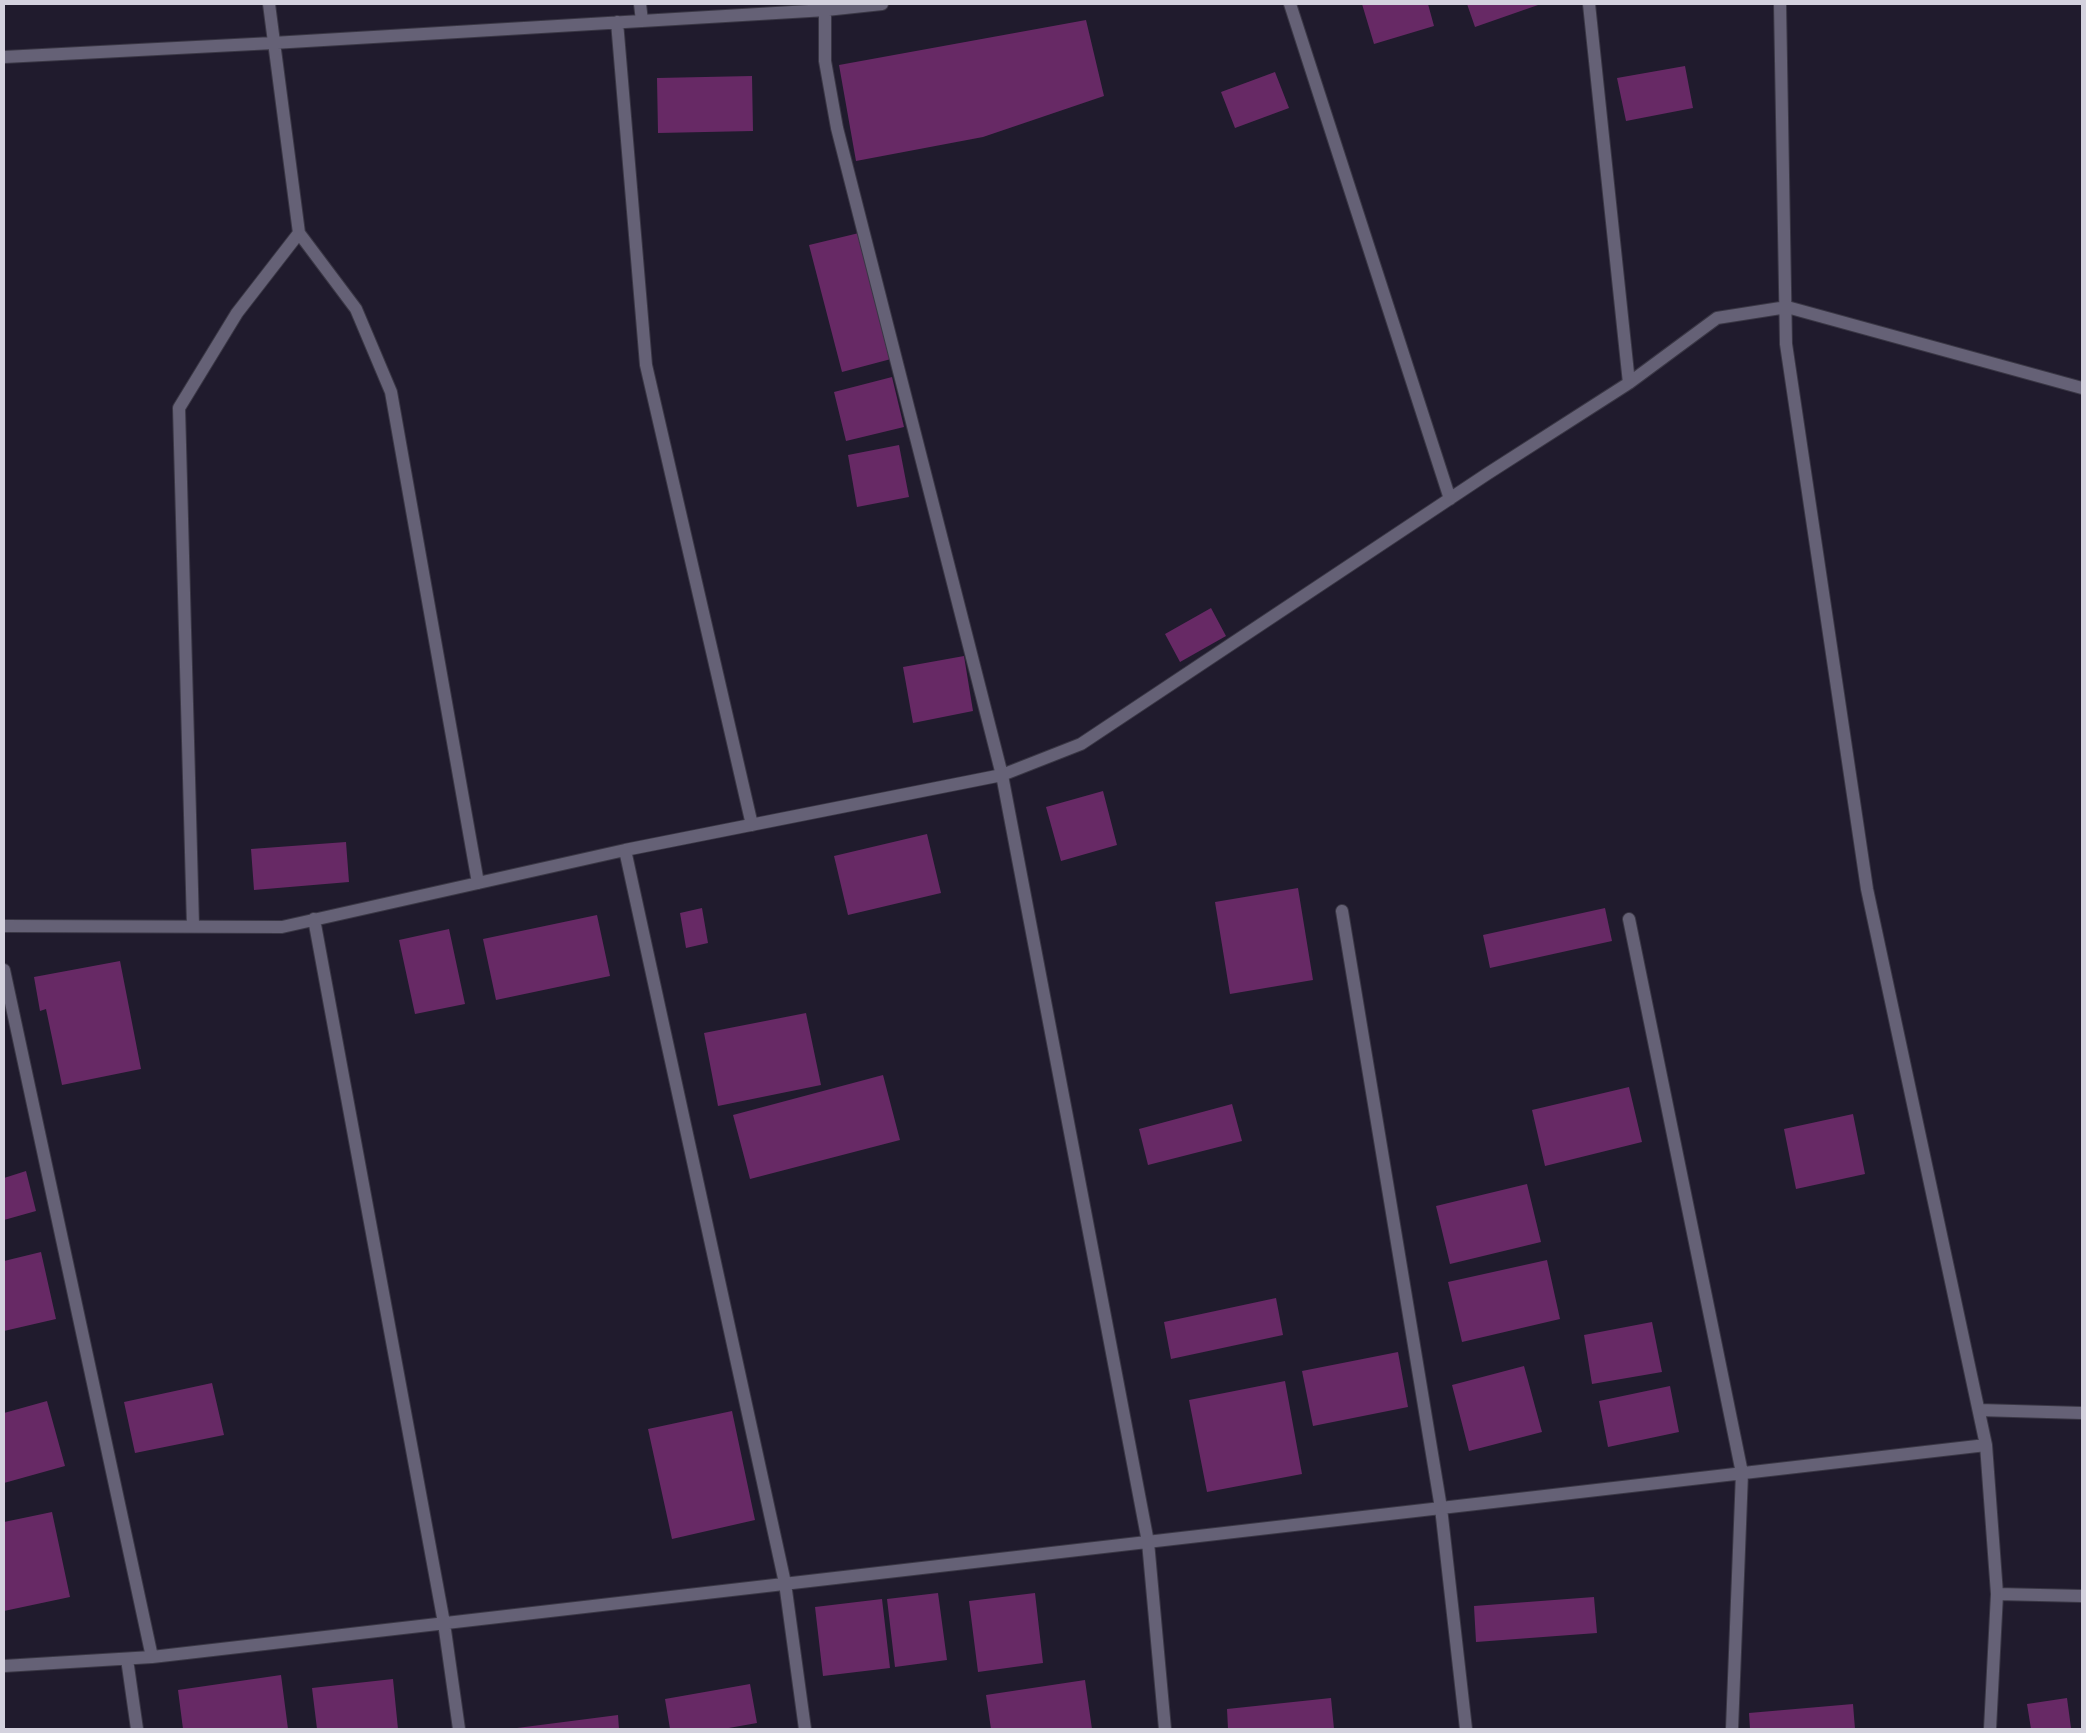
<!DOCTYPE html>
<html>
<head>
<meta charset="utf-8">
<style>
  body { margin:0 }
  #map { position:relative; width:2086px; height:1733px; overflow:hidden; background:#201b2d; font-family:Jost,sans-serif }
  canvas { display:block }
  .frame { position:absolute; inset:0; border:5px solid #d4d2de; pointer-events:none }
</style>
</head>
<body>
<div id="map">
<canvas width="2086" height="1733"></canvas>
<div class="frame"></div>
</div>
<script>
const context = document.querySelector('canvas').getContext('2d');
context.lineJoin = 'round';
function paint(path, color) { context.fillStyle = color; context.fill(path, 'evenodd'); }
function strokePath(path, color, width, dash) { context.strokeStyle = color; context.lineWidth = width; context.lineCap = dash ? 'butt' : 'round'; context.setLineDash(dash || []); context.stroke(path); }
paint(new Path2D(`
  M 1362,4 L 1428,4 L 1434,26 L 1374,44 Z
  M 1467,4 L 1537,4 L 1538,5 L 1475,27 Z
  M 1086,20 L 1104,96 L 983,137 L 856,161 L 839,65 Z
  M 1685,66 L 1693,108 L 1626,121 L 1617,78 Z
  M 1275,72 L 1289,108 L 1235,128 L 1221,92 Z
  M 752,76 L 753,131 L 658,133 L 657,78 Z
  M 859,233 L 891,359 L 842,372 L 809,245 Z
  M 892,377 L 904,427 L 846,441 L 834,392 Z
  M 899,445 L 909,497 L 857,507 L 848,455 Z
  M 1211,608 L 1226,636 L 1180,662 L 1165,634 Z
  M 964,656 L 973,711 L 913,723 L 903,667 Z
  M 1103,791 L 1117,845 L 1061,861 L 1046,807 Z
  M 927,834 L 941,893 L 848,915 L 834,856 Z
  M 346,842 L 349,882 L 254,890 L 251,849 Z
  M 1298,888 L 1313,980 L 1230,994 L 1215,902 Z
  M 702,908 L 708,943 L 686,948 L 680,913 Z
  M 1605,908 L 1612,941 L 1490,968 L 1483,935 Z
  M 597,915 L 610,976 L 496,1000 L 483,939 Z
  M 449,929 L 465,1004 L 415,1014 L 399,940 Z
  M 120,961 L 141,1069 L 62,1085 L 46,1009 L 40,1011 L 34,977 Z
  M 806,1013 L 821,1085 L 718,1106 L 704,1033 Z
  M 883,1075 L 900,1140 L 750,1179 L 733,1115 Z
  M 1629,1087 L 1642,1142 L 1545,1166 L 1532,1110 Z
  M 1232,1104 L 1242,1141 L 1148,1165 L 1139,1129 Z
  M 1853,1114 L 1865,1174 L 1796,1189 L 1784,1129 Z
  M 26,1171 L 36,1211 L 4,1220 L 4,1178 Z
  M 1527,1184 L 1541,1242 L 1450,1264 L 1436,1206 Z
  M 41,1252 L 56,1319 L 4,1331 L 4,1261 Z
  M 1547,1260 L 1560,1319 L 1462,1342 L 1448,1282 Z
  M 1276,1298 L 1283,1335 L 1171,1359 L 1164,1322 Z
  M 1652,1322 L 1662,1372 L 1592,1384 L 1584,1335 Z
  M 1398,1352 L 1408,1407 L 1313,1426 L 1302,1371 Z
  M 1524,1366 L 1542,1432 L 1469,1451 L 1452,1385 Z
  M 1285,1381 L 1302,1474 L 1207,1492 L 1189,1400 Z
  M 212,1383 L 224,1435 L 135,1453 L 124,1402 Z
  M 1670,1386 L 1679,1432 L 1608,1447 L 1599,1401 Z
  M 47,1401 L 65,1466 L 4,1483 L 4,1413 Z
  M 732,1411 L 755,1520 L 672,1539 L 648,1429 Z
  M 52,1512 L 70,1597 L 4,1611 L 4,1522 Z
  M 938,1593 L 947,1660 L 895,1667 L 887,1599 Z
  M 1035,1593 L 1043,1663 L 978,1672 L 969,1601 Z
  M 1594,1597 L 1597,1633 L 1476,1642 L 1474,1606 Z
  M 882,1599 L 890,1668 L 823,1676 L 815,1607 Z
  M 281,1675 L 288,1729 L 183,1729 L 178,1690 Z
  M 393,1679 L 398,1729 L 317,1729 L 312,1688 Z
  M 1085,1680 L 1092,1729 L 991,1729 L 986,1695 Z
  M 750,1684 L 757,1723 L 723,1729 L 670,1729 L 665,1699 Z
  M 1331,1698 L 1334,1729 L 1228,1729 L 1227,1709 Z
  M 2067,1698 L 2071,1728 L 2031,1729 L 2027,1704 Z
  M 1853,1704 L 1855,1729 L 1750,1729 L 1749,1713 Z
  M 618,1715 L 619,1729 L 517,1729 L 517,1728 Z`), '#672965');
const minor = new Path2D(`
  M 269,4 L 299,233 L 356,309 L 391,392 L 478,883
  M 640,4 L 642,21
  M 825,4 L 825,61 L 837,128 L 1002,775 L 1148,1542 L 1165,1729
  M 1290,4 L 1450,499
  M 1589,4 L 1629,383
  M 1780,4 L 1786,344 L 1867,889 L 1986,1445 L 1997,1594 L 2082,1596
  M 617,22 L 646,365 L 752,825
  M 4,57 L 273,43 L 826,10 L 882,4
  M 625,850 L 785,1583 L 805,1729
  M 1342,911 L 1441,1508 L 1466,1729
  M 314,919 L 444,1623 L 459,1729
  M 1629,919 L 1742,1473 L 1732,1729
  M 4,926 L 282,927 L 625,850 L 1002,775 L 1081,744 L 1487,474 L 1629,383 L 1717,318 L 1787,307 L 2082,388
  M 193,926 L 179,408 L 237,313 L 299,233
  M 4,970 L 152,1657
  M 1979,1410 L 2082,1413
  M 127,1659 L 137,1729
  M 4,1666 L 152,1657 L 1986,1445
  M 1990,1729 L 1997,1594`);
strokePath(minor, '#3a3745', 14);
strokePath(minor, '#656176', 12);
</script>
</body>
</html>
